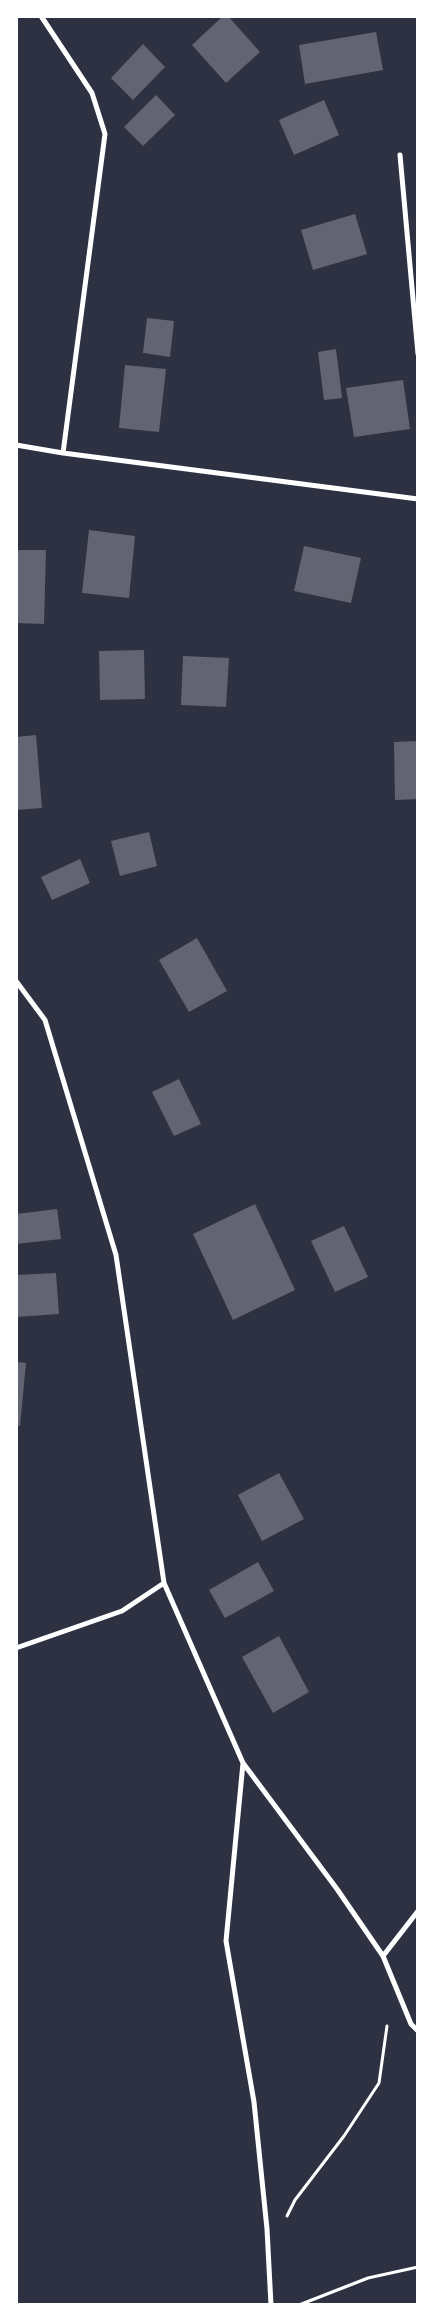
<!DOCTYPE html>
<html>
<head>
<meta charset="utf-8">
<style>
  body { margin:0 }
  #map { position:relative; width:434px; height:2321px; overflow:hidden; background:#2d3142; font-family:"Alegreya Sans",sans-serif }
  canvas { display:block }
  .frame { position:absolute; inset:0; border:18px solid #fff; pointer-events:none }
</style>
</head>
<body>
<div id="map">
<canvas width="434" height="2321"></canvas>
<div class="frame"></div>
</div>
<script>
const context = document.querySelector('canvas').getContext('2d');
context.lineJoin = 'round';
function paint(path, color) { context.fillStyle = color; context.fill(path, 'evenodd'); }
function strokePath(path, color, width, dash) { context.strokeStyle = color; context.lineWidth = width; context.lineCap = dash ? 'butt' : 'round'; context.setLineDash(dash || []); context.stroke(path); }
paint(new Path2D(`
  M 223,16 L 228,16 L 260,52 L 226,83 L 192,45 Z
  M 376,32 L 383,70 L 305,84 L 299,45 Z
  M 143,44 L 165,67 L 133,100 L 111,78 Z
  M 156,95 L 175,115 L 143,146 L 124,127 Z
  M 324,100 L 339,135 L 294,155 L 279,120 Z
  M 355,214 L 367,254 L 313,270 L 301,230 Z
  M 147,318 L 174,321 L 170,357 L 143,353 Z
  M 336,349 L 342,398 L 324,400 L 318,352 Z
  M 125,365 L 166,369 L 159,432 L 119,428 Z
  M 403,380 L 410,429 L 354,437 L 346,388 Z
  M 89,530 L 135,536 L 129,598 L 82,593 Z
  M 304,546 L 361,558 L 351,603 L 294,591 Z
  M 16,550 L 46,550 L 44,624 L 16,623 Z
  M 144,650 L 145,699 L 100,700 L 99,651 Z
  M 183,656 L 229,658 L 226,707 L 181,705 Z
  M 36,735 L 42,808 L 16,810 L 16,737 Z
  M 418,741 L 418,799 L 395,800 L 394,742 Z
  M 149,832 L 157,866 L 120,876 L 111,841 Z
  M 80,859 L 90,883 L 52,900 L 41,877 Z
  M 197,938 L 227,991 L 189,1012 L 159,960 Z
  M 179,1079 L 201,1124 L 174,1136 L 152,1092 Z
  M 255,1204 L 295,1290 L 233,1320 L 193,1234 Z
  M 57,1209 L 61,1239 L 16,1244 L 16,1214 Z
  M 344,1226 L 368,1277 L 335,1292 L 311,1241 Z
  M 56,1273 L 59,1314 L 16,1317 L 16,1275 Z
  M 16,1362 L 26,1363 L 20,1426 L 16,1426 Z
  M 279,1473 L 304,1519 L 262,1541 L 238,1495 Z
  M 258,1562 L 274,1591 L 225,1618 L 209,1590 Z
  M 279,1636 L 309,1692 L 273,1713 L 242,1657 Z`), '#626471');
strokePath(new Path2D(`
  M 287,2216 L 295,2200 L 344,2136 L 379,2083 L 387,2026
  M 299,2305 L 368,2278 L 418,2267`), '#fff', 3);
strokePath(new Path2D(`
  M 41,16 L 92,93 L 105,134 L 63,453
  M 400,155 L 418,354
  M 16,445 L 63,453 L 418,499
  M 16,981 L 45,1020 L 116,1255 L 164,1583 L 243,1763 L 337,1889 L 383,1956 L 411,2024 L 418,2031
  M 16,1648 L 122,1611 L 164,1583
  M 243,1763 L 226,1941 L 254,2102 L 267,2229 L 271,2305
  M 383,1956 L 418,1911`), '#fff', 5);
</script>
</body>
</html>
